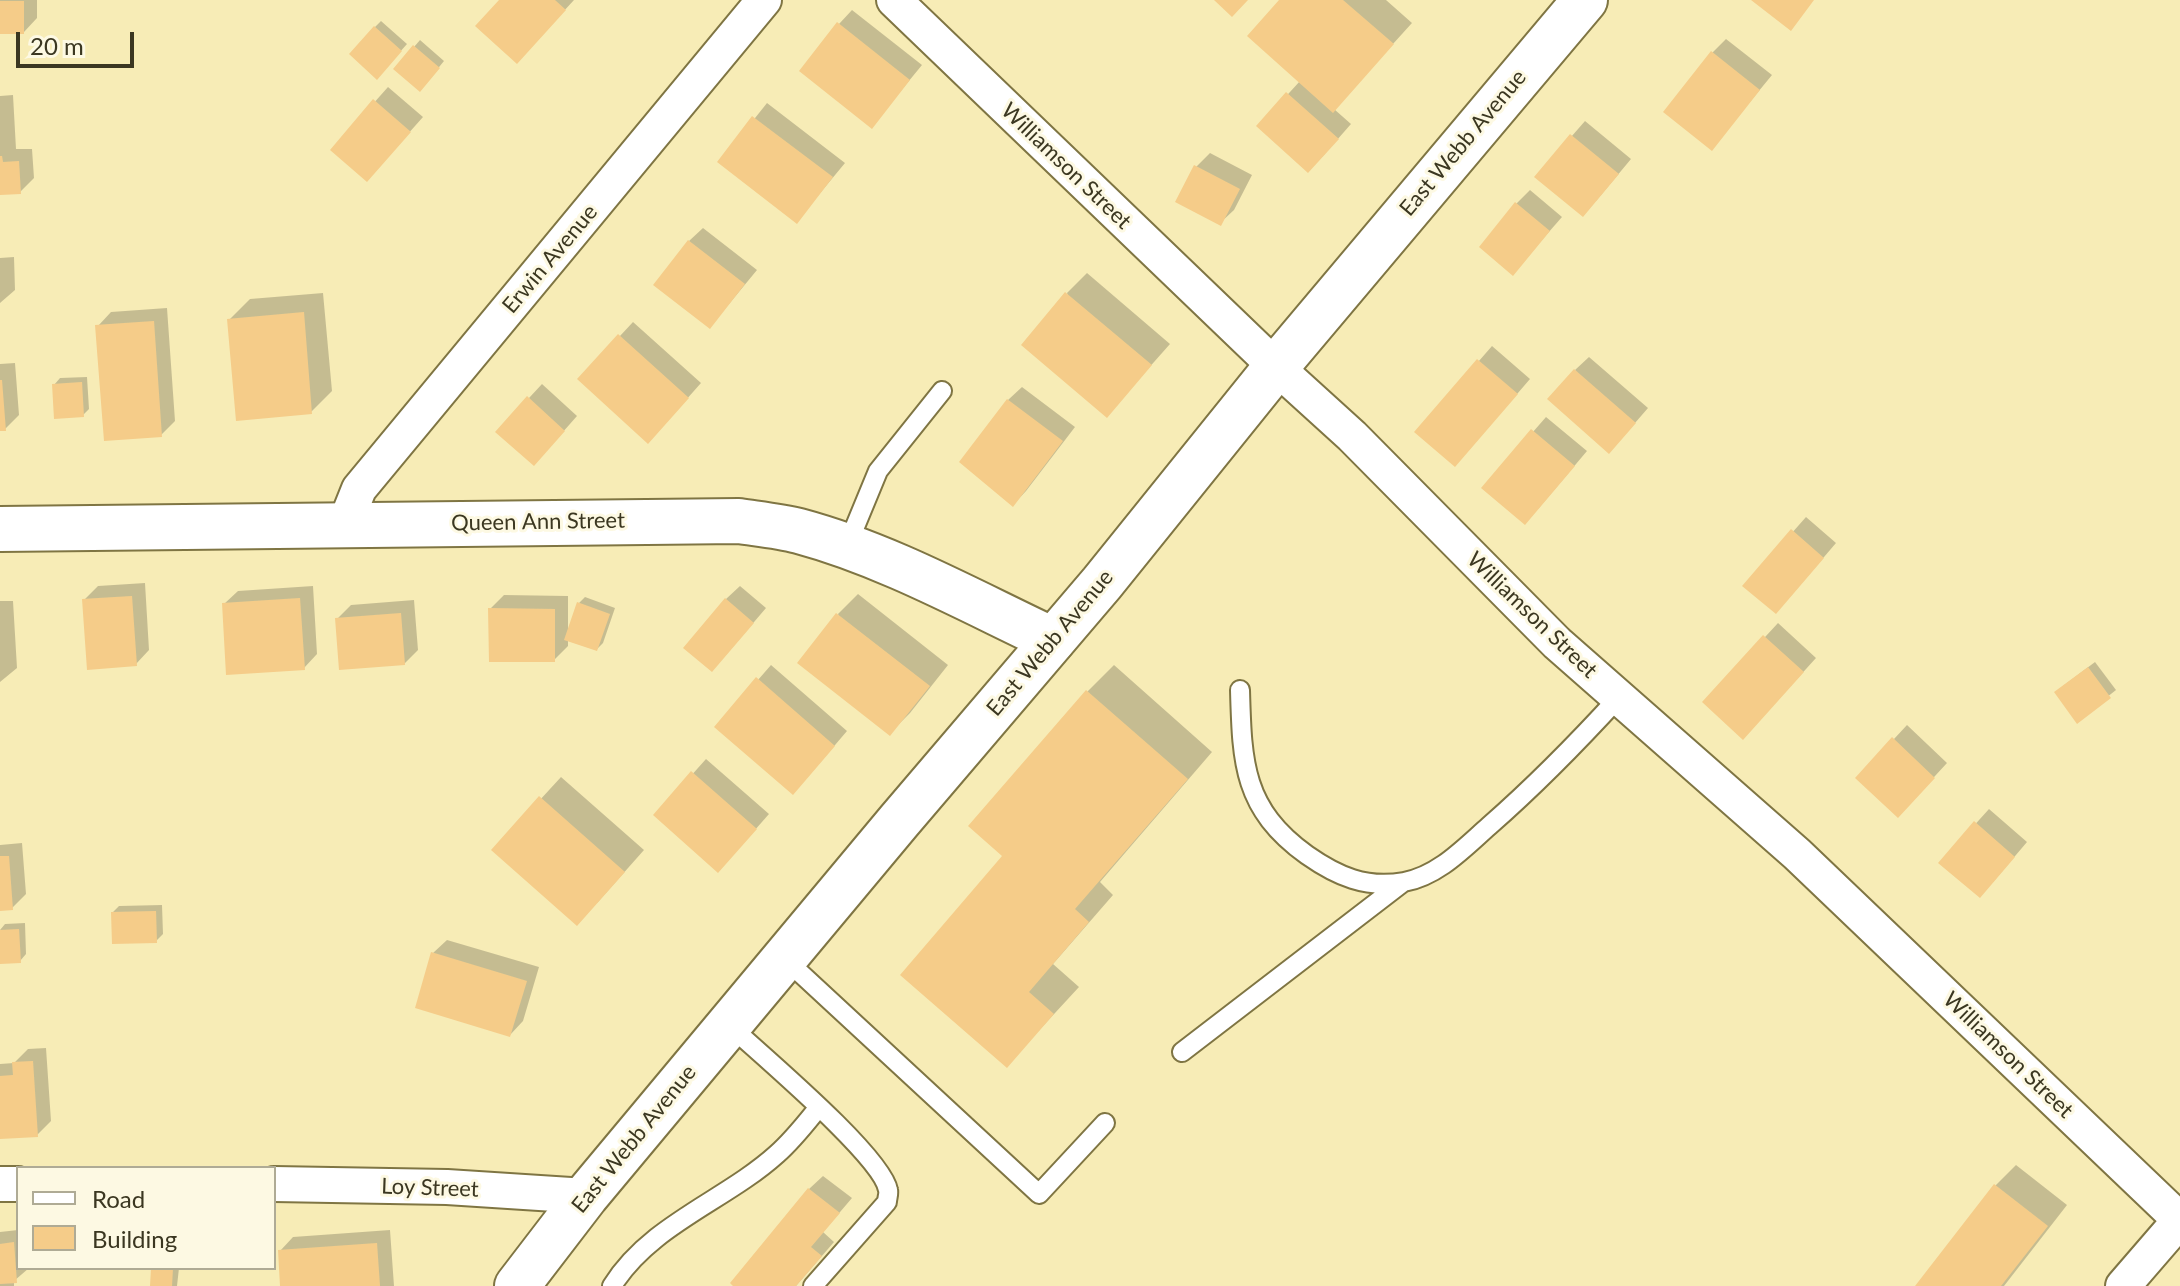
<!DOCTYPE html>
<html>
<head>
<meta charset="utf-8">
<style>
  body { margin:0 }
  #map { position:relative; width:2180px; height:1286px; overflow:hidden; background:#f7ecb6; font-family:Lato,sans-serif }
  canvas { display:block }
  .legend { position:absolute; left:16px; top:1166px; width:260px; height:104px; box-sizing:border-box; background:#fdf9e3; border:2px solid #afab95; margin:0; padding:10px 14px; list-style:none; font-size:24px; color:#3b3721 }
  .legend li { display:flex; align-items:center; gap:16px; height:40px }
  .legend b { width:40px; border:2px solid #afab95 }
  .scale { position:absolute; left:16px; top:32px; width:118px; height:36px; box-sizing:border-box; border:4px solid #3b3721; border-top:0; padding-left:10px; font-size:24px; line-height:28px; white-space:nowrap; color:#3b3721; -webkit-text-stroke:6px #fdf9e3; paint-order:stroke }
</style>
</head>
<body>
<div id="map">
<canvas width="2180" height="1286"></canvas>
<ul class="legend">
<li><b style="height:10px;background:#fff"></b>Road</li>
<li><b style="height:22px;background:#f5cc89"></b>Building</li>
</ul>
<div class="scale">20 m</div>
</div>
<script>
const context = document.querySelector('canvas').getContext('2d');
context.lineJoin = 'round';
function paint(path, color) { context.fillStyle = color; context.fill(path, 'evenodd'); }
function strokePath(path, color, width, dash) { context.strokeStyle = color; context.lineWidth = width; context.lineCap = dash ? 'butt' : 'round'; context.setLineDash(dash || []); context.stroke(path); }
function write(font, color, halo, rows, align = 'center') {
  context.font = font + ' Lato,sans-serif'; context.lineWidth = 6; context.setLineDash([]); context.textBaseline = 'middle'; context.strokeStyle = halo; context.fillStyle = color; for (const [text, x, y, turn = 0] of rows) {
    context.save(); context.translate(x, y); context.rotate((+turn || 0) * Math.PI / 180); context.textAlign = isNaN(turn) ? turn : align; if (halo) context.strokeText(text, 0, 0); context.fillText(text, 0, 0); context.restore();
  }
}
paint(new Path2D(`
  M 0,0 L 37,0 L 37,18 L 24,32 L 0,32 Z
  M 502,0 L 574,0 L 530,48 Z
  M 1281,0 L 1386,0 L 1412,23 L 1334,109 L 1351,124 L 1322,157 L 1259,126 L 1300,81 Z
  M 852,10 L 922,65 L 872,126 L 839,24 Z
  M 381,21 L 407,44 L 383,71 L 375,27 Z
  M 1726,39 L 1772,75 L 1712,148 L 1712,53 Z
  M 420,40 L 444,61 L 426,83 L 414,47 Z
  M 388,87 L 423,117 L 367,180 L 332,150 Z
  M 13,95 L 16,149 L 32,149 L 34,178 L 20,192 L 0,193 L 0,96 Z
  M 767,103 L 845,163 L 797,221 L 720,162 Z
  M 1585,121 L 1631,159 L 1596,201 L 1537,176 Z
  M 1210,153 L 1252,175 L 1234,210 L 1220,223 L 1196,167 Z
  M 1530,190 L 1562,217 L 1513,273 L 1516,204 Z
  M 703,228 L 757,270 L 710,327 L 689,241 Z
  M 14,257 L 15,290 L 0,303 L 0,258 Z
  M 1087,273 L 1170,344 L 1107,415 L 1067,293 Z
  M 323,293 L 332,391 L 311,412 L 229,320 L 250,299 Z
  M 167,308 L 175,421 L 161,435 L 98,326 L 111,312 Z
  M 633,322 L 701,383 L 662,427 L 580,379 Z
  M 1492,346 L 1530,379 L 1468,451 L 1417,432 Z
  M 1589,357 L 1648,408 L 1622,438 L 1575,370 Z
  M 15,363 L 19,415 L 5,429 L 0,429 L 0,364 Z
  M 87,377 L 89,409 L 83,415 L 54,385 L 60,378 Z
  M 542,384 L 577,416 L 547,450 L 529,398 Z
  M 1022,387 L 1075,427 L 1026,491 L 1013,505 L 1008,400 Z
  M 1546,417 L 1587,451 L 1538,509 L 1484,488 Z
  M 1806,517 L 1836,543 L 1789,598 L 1745,586 Z
  M 145,583 L 149,650 L 136,664 L 84,600 L 98,586 Z
  M 313,586 L 317,654 L 304,668 L 224,604 L 238,591 Z
  M 740,586 L 766,608 L 725,656 L 726,599 Z
  M 858,594 L 948,665 L 910,713 L 890,733 L 838,614 Z
  M 504,595 L 568,596 L 568,632 L 579,603 L 585,597 L 615,608 L 603,643 L 597,649 L 568,639 L 568,646 L 554,660 L 490,609 Z
  M 414,600 L 418,650 L 404,664 L 337,619 L 351,605 Z
  M 0,601 L 13,601 L 17,668 L 0,682 Z
  M 1778,623 L 1816,658 L 1757,723 L 1705,702 Z
  M 2095,662 L 2116,690 L 2077,721 L 2063,686 Z
  M 771,665 L 847,731 L 806,779 L 717,727 Z
  M 1114,665 L 1212,752 L 1100,882 L 1113,895 L 1053,964 L 1079,987 L 1007,1065 L 1005,855 L 971,826 L 1088,691 Z
  M 1907,725 L 1947,763 L 1911,802 L 1894,739 Z
  M 706,759 L 769,814 L 732,856 L 656,815 Z
  M 561,777 L 644,850 L 597,903 L 494,850 Z
  M 1989,809 L 2027,842 L 1993,882 L 1941,862 Z
  M 22,843 L 26,894 L 12,908 L 0,909 L 0,845 Z
  M 162,905 L 163,934 L 156,941 L 113,912 L 119,906 Z
  M 25,923 L 26,954 L 20,961 L 0,962 L 0,930 L 5,924 Z
  M 447,940 L 539,967 L 523,1021 L 510,1035 L 433,953 Z
  M 46,1048 L 51,1121 L 37,1135 L 0,1137 L 0,1064 L 14,1063 L 28,1049 Z
  M 2016,1165 L 2067,1205 L 2004,1286 L 1917,1286 L 1996,1185 Z
  M 823,1176 L 852,1198 L 823,1232 L 834,1242 L 796,1286 L 736,1286 L 809,1189 Z
  M 18,1230 L 18,1268 L 29,1268 L 14,1281 L 14,1286 L 0,1286 L 0,1232 Z
  M 390,1230 L 394,1286 L 282,1286 L 280,1251 L 293,1237 Z
  M 153,1268 L 179,1268 L 177,1286 L 152,1286 Z`), '#0003');
paint(new Path2D(`
  M 499,0 L 555,0 L 566,10 L 517,64 L 475,26 Z
  M 1214,0 L 1248,0 L 1232,17 Z
  M 1279,0 L 1343,0 L 1394,44 L 1333,113 L 1247,36 Z
  M 1751,0 L 1814,0 L 1791,31 Z
  M 0,1 L 24,1 L 24,34 L 0,34 Z
  M 837,22 L 910,80 L 872,129 L 799,71 Z
  M 374,26 L 402,51 L 377,80 L 349,54 Z
  M 413,45 L 440,68 L 420,92 L 393,69 Z
  M 1711,51 L 1760,90 L 1712,151 L 1663,112 Z
  M 1286,92 L 1339,139 L 1308,173 L 1256,126 Z
  M 373,99 L 411,132 L 367,182 L 330,150 Z
  M 752,116 L 833,177 L 797,224 L 717,162 Z
  M 1570,134 L 1619,174 L 1583,217 L 1534,177 Z
  M 0,156 L 2,156 L 3,162 L 19,161 L 21,194 L 0,195 Z
  M 1194,165 L 1240,189 L 1221,226 L 1175,202 Z
  M 1515,202 L 1550,231 L 1513,276 L 1479,247 Z
  M 688,240 L 745,284 L 710,329 L 653,285 Z
  M 1065,292 L 1152,365 L 1107,418 L 1021,345 Z
  M 304,312 L 312,414 L 236,421 L 227,319 Z
  M 154,321 L 162,437 L 104,441 L 95,325 Z
  M 618,334 L 689,398 L 648,444 L 577,379 Z
  M 1477,359 L 1518,394 L 1455,467 L 1414,432 Z
  M 1574,369 L 1636,423 L 1609,454 L 1547,399 Z
  M 0,380 L 2,380 L 6,431 L 0,431 Z
  M 82,382 L 84,417 L 54,419 L 52,384 Z
  M 527,396 L 565,431 L 534,466 L 495,432 Z
  M 1007,399 L 1063,441 L 1013,507 L 959,462 Z
  M 1531,429 L 1575,466 L 1525,525 L 1481,488 Z
  M 1791,529 L 1824,558 L 1776,614 L 1742,586 Z
  M 132,596 L 137,666 L 87,670 L 82,599 Z
  M 300,598 L 305,670 L 226,675 L 222,603 Z
  M 725,598 L 754,623 L 712,672 L 683,648 Z
  M 577,602 L 610,614 L 597,651 L 564,640 Z
  M 488,608 L 555,609 L 555,662 L 489,662 Z
  M 401,613 L 405,665 L 339,670 L 335,618 Z
  M 836,613 L 930,686 L 890,736 L 797,663 Z
  M 1763,635 L 1804,672 L 1743,740 L 1702,702 Z
  M 2088,667 L 2111,698 L 2077,724 L 2054,692 Z
  M 756,677 L 835,746 L 793,795 L 714,727 Z
  M 1086,690 L 1188,779 L 1075,909 L 1089,922 L 1029,992 L 1054,1014 L 1007,1068 L 900,975 L 1002,856 L 968,826 Z
  M 1892,737 L 1935,778 L 1898,818 L 1855,778 Z
  M 691,771 L 757,829 L 718,873 L 653,815 Z
  M 539,796 L 625,872 L 577,926 L 491,850 Z
  M 1974,821 L 2015,857 L 1980,898 L 1938,863 Z
  M 0,856 L 9,856 L 13,910 L 0,911 Z
  M 156,911 L 157,943 L 112,944 L 111,912 Z
  M 19,929 L 21,963 L 0,964 L 0,930 Z
  M 431,952 L 527,981 L 510,1037 L 415,1008 Z
  M 33,1061 L 38,1137 L 0,1139 L 0,1076 L 13,1075 L 12,1062 Z
  M 1994,1184 L 2048,1226 L 2001,1286 L 1915,1286 Z
  M 808,1188 L 840,1213 L 811,1247 L 822,1256 L 796,1286 L 733,1286 L 730,1283 Z
  M 14,1242 L 17,1283 L 0,1284 L 0,1244 Z
  M 377,1243 L 380,1286 L 280,1286 L 278,1250 Z
  M 151,1268 L 173,1268 L 172,1286 L 150,1286 Z`), '#f5cc89');
const lane = new Path2D(`
  M 847,546 L 878,471 L 942,391
  M 1240,690 C 1242,763 1243,809 1307,855 C 1337,876 1366,889 1404,882 C 1438,876 1464,848 1489,826 C 1537,784 1577,743 1619,697
  M 784,958 L 1039,1194 L 1105,1123
  M 729,1025 C 759,1053 882,1156 888,1190 C 889,1194 887,1198 887,1202 L 813,1286
  M 1182,1052 L 1402,883
  M 612,1286 C 651,1224 725,1201 777,1154 C 793,1140 806,1123 819,1107`);
const street = new Path2D(`
  M 894,0 L 1276,367 L 1352,436 L 1557,643 L 1797,854 L 2180,1220
  M 345,524 L 359,489 L 764,0
  M 0,1184 L 18,1184
  M 274,1184 L 447,1187 L 586,1196
  M 2123,1286 L 2180,1220`);
const secondary = new Path2D(`
  M 0,529 L 739,521 C 759,524 780,526 799,531 C 888,555 970,601 1053,640`);
const highway = new Path2D(`
  M 517,1286 L 586,1196 L 899,821 L 1102,583 L 1276,367 L 1585,0`);
strokePath(lane, '#7f7543', 22);
strokePath(street, '#7f7543', 38);
strokePath(secondary, '#7f7543', 48);
strokePath(highway, '#7f7543', 48);
strokePath(lane, '#fff', 18);
strokePath(street, '#fff', 34);
strokePath(secondary, '#fff', 44);
strokePath(highway, '#fff', 44);
write('22px', '#3b3721', '#fdf9e3', [
  ["East Webb Avenue",1463,143,-50],
  ["Williamson Street",1066,166,44],
  ["Erwin Avenue",550,259,-50],
  ["Queen Ann Street",538,522,-1],
  ["Williamson Street",1532,615,44],
  ["East Webb Avenue",1050,643,-50],
  ["Williamson Street",2008,1055,44],
  ["East Webb Avenue",634,1139,-51],
  ["Loy Street",430,1188,2]
]);
</script>
</body>
</html>
